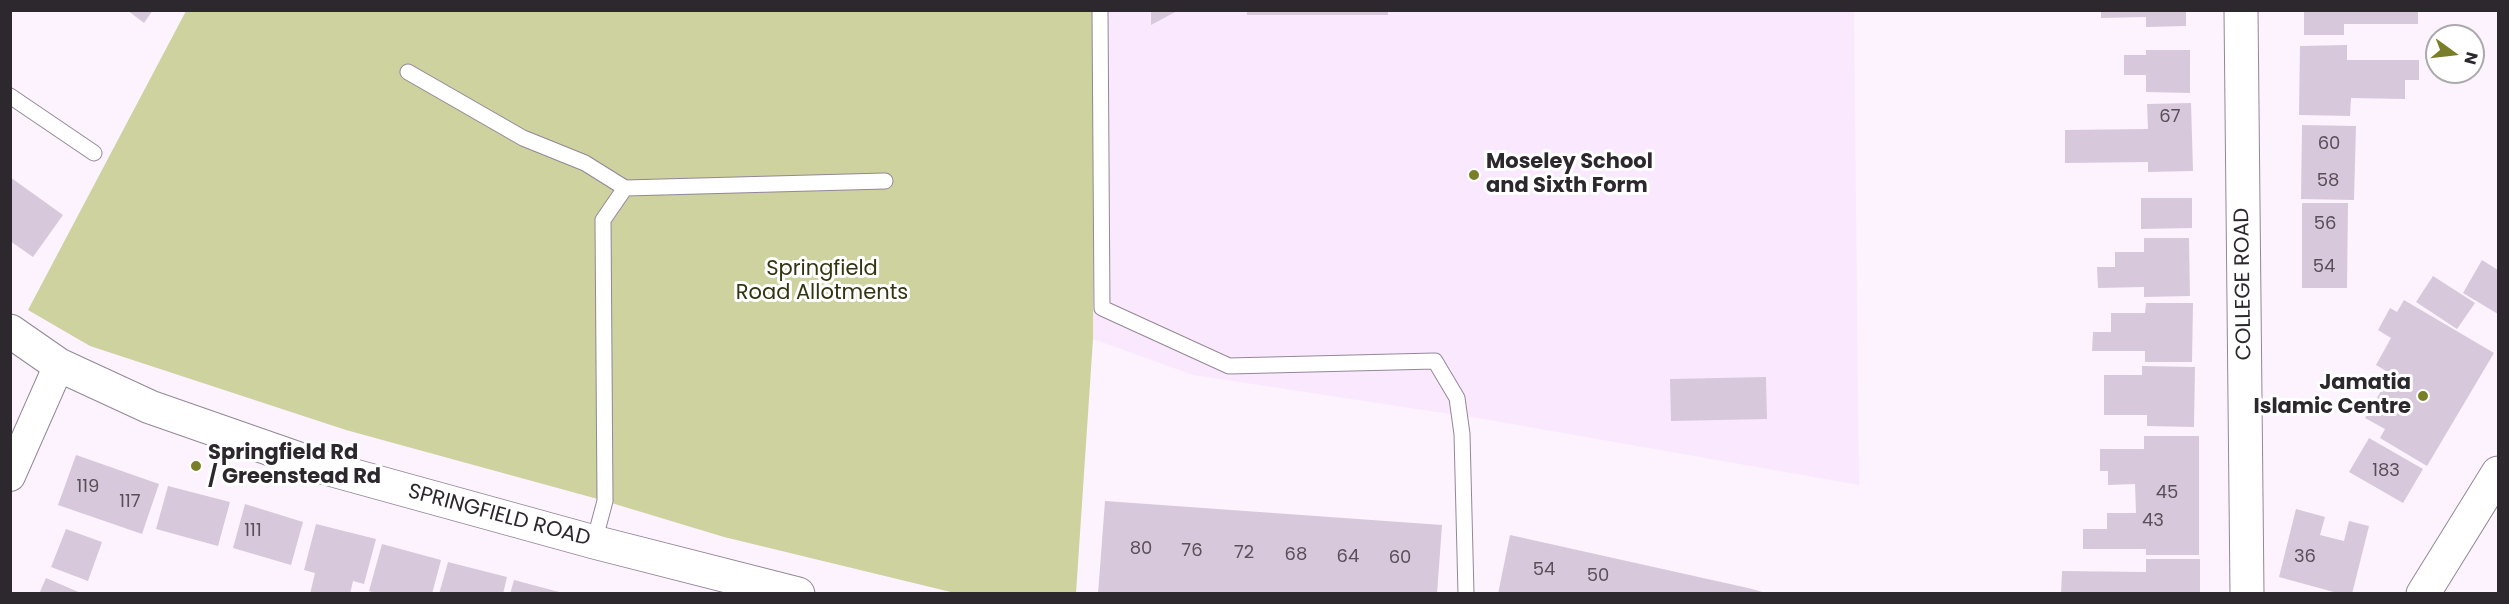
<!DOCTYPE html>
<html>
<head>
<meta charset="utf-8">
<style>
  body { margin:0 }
  #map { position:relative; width:2509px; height:604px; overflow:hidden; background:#fcf3ff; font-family:Poppins,sans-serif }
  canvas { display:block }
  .frame { position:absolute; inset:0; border:12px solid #2d272e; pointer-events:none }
  .north { position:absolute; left:2425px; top:24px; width:60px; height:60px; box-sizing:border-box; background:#fff; border:2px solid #aba9ab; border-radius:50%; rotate:105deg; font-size:16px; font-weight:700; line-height:24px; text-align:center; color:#2d272e }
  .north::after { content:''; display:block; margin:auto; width:21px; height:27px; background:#7a7e28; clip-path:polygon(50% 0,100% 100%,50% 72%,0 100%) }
</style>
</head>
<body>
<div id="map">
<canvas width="2509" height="604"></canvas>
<div class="frame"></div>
<div class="north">N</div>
</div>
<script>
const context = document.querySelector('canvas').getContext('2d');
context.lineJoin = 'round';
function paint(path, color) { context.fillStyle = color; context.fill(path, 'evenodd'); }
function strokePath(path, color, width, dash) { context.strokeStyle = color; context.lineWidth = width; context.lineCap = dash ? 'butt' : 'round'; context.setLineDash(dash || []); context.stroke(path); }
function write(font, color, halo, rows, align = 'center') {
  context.font = font + ' Poppins,sans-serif'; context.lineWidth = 6; context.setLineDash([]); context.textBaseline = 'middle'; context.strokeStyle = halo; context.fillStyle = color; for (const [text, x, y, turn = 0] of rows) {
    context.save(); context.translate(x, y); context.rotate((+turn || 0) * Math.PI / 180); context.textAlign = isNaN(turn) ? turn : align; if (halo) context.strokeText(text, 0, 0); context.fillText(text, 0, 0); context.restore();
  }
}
paint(new Path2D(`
  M 1094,11 L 1854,11 L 1859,485 L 1489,420 L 1193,375 L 1093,339 Z`), '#fae9fe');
paint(new Path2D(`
  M 186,11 L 1094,11 L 1093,339 L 1076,593 L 955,593 L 724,537 L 605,501 L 346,430 L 90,346 L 28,310 Z`), '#cdd29e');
paint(new Path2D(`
  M 127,10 L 153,10 L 144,23 Z
  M 1151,10 L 1179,10 L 1151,25 Z
  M 1247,10 L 1388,10 L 1388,15 L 1247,15 Z
  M 2101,10 L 2186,10 L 2186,26 L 2146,27 L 2146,17 L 2101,18 Z
  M 2304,10 L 2418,10 L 2418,24 L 2344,24 L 2344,35 L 2304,35 Z
  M 2347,45 L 2347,60 L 2419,60 L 2419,80 L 2405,80 L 2405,99 L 2351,98 L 2350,116 L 2299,115 L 2300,46 Z
  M 2146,50 L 2190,50 L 2190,93 L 2146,92 L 2146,75 L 2124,75 L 2124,55 L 2146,55 Z
  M 2191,103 L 2193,171 L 2148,172 L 2148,162 L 2065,163 L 2065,130 L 2148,129 L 2147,104 Z
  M 2302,125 L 2356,126 L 2354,200 L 2301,199 Z
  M 10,177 L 63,215 L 33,257 L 10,241 Z
  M 2141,198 L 2192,198 L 2192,228 L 2141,229 Z
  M 2302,203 L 2348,203 L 2347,288 L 2302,288 Z
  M 2144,238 L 2189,238 L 2190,296 L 2144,297 L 2144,287 L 2098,288 L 2097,267 L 2115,267 L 2115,252 L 2144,252 Z
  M 2482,260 L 2498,270 L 2498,314 L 2463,293 Z
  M 2433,276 L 2475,303 L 2457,329 L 2416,302 Z
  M 2404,300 L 2494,353 L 2427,466 L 2380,438 L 2385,429 L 2365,418 L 2391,374 L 2376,365 L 2391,338 L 2378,330 L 2390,308 L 2397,312 Z
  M 2146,303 L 2193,303 L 2192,362 L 2145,362 L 2145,351 L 2092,351 L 2093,332 L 2111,332 L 2111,313 L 2145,313 Z
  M 2142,366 L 2195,367 L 2194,427 L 2147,426 L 2147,415 L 2104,415 L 2104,375 L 2142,375 Z
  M 1766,377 L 1767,419 L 1671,421 L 1670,379 Z
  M 2144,436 L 2199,436 L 2199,555 L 2146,555 L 2146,549 L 2083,549 L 2083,529 L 2107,529 L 2107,513 L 2136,513 L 2135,484 L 2108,485 L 2108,471 L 2100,471 L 2100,449 L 2144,449 Z
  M 2369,438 L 2423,469 L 2403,503 L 2349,472 Z
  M 76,455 L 159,484 L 142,534 L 58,505 Z
  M 168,486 L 230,502 L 218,546 L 156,529 Z
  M 1105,501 L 1442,525 L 1437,594 L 1098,594 Z
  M 245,504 L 303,522 L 291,565 L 233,548 Z
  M 2296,509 L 2325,517 L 2320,535 L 2344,541 L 2349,521 L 2369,526 L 2352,594 L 2341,594 L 2279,577 Z
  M 316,524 L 376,539 L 364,584 L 353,581 L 350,594 L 310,594 L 315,573 L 304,570 Z
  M 66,529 L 102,542 L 88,581 L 51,567 Z
  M 1510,535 L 1748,588 L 1770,594 L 1498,594 Z
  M 382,544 L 441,560 L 432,594 L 379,594 L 369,591 Z
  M 2146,559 L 2200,559 L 2200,594 L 2061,594 L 2062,571 L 2146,572 Z
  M 448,562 L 507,577 L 503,594 L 439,594 Z
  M 46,578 L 83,594 L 39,594 Z
  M 514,580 L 563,593 L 562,594 L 510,594 Z`), '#d8c8db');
const service = new Path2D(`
  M 1100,10 L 1102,308 L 1229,366 L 1435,361 L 1457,398 L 1462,434 L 1466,594
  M 408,72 L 523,138 L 585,163 L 625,188
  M 10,96 L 94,153
  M 594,542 L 605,501 L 603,220 L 625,188 L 885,181`);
const minor = new Path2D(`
  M 10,476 L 59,365`);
const tertiary = new Path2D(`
  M 10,331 L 59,365 L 150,407 L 322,467 L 594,542 L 798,594
  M 2423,594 L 2498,473`);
const secondary = new Path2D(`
  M 2241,10 L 2247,594`);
strokePath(service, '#948697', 17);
strokePath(minor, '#948697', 32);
strokePath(tertiary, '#948697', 35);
strokePath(secondary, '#948697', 35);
strokePath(service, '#fff', 15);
strokePath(minor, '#fff', 30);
strokePath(tertiary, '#fff', 33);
strokePath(secondary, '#fff', 33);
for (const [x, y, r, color] of [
  [1474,175,6,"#7a7e28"],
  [2423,396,6,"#7a7e28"],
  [196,466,6,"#7a7e28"]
]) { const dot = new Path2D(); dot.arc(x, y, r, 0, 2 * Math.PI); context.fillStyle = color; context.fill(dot); strokePath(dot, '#fff', 2); }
write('18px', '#584f59', null, [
  ["67",2170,117],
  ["60",2329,144],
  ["58",2328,181],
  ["56",2325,224],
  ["54",2324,267],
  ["183",2386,471],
  ["119",88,487],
  ["45",2167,493],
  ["117",130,502],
  ["43",2153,521],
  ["111",253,531],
  ["80",1141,549],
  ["76",1192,551],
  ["72",1244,553],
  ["68",1296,555],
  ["64",1348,557],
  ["36",2305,557],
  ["60",1400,558],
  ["54",1544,570],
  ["50",1598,576]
]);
write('bold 21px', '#2d272e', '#fff', [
  ["Moseley School",1486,163],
  ["and Sixth Form",1486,187],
  ["Jamatia",2411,384,"right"],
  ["Islamic Centre",2411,408,"right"],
  ["Springfield Rd",208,454],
  ["/ Greenstead Rd",208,478]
], 'left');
write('21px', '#333511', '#fff', [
  ["Springfield",822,270],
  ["Road Allotments",822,294]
]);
write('21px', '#2d272e', '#fff', [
  ["COLLEGE ROAD",2244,284,-91],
  ["SPRINGFIELD ROAD",499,516,15]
]);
</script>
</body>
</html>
